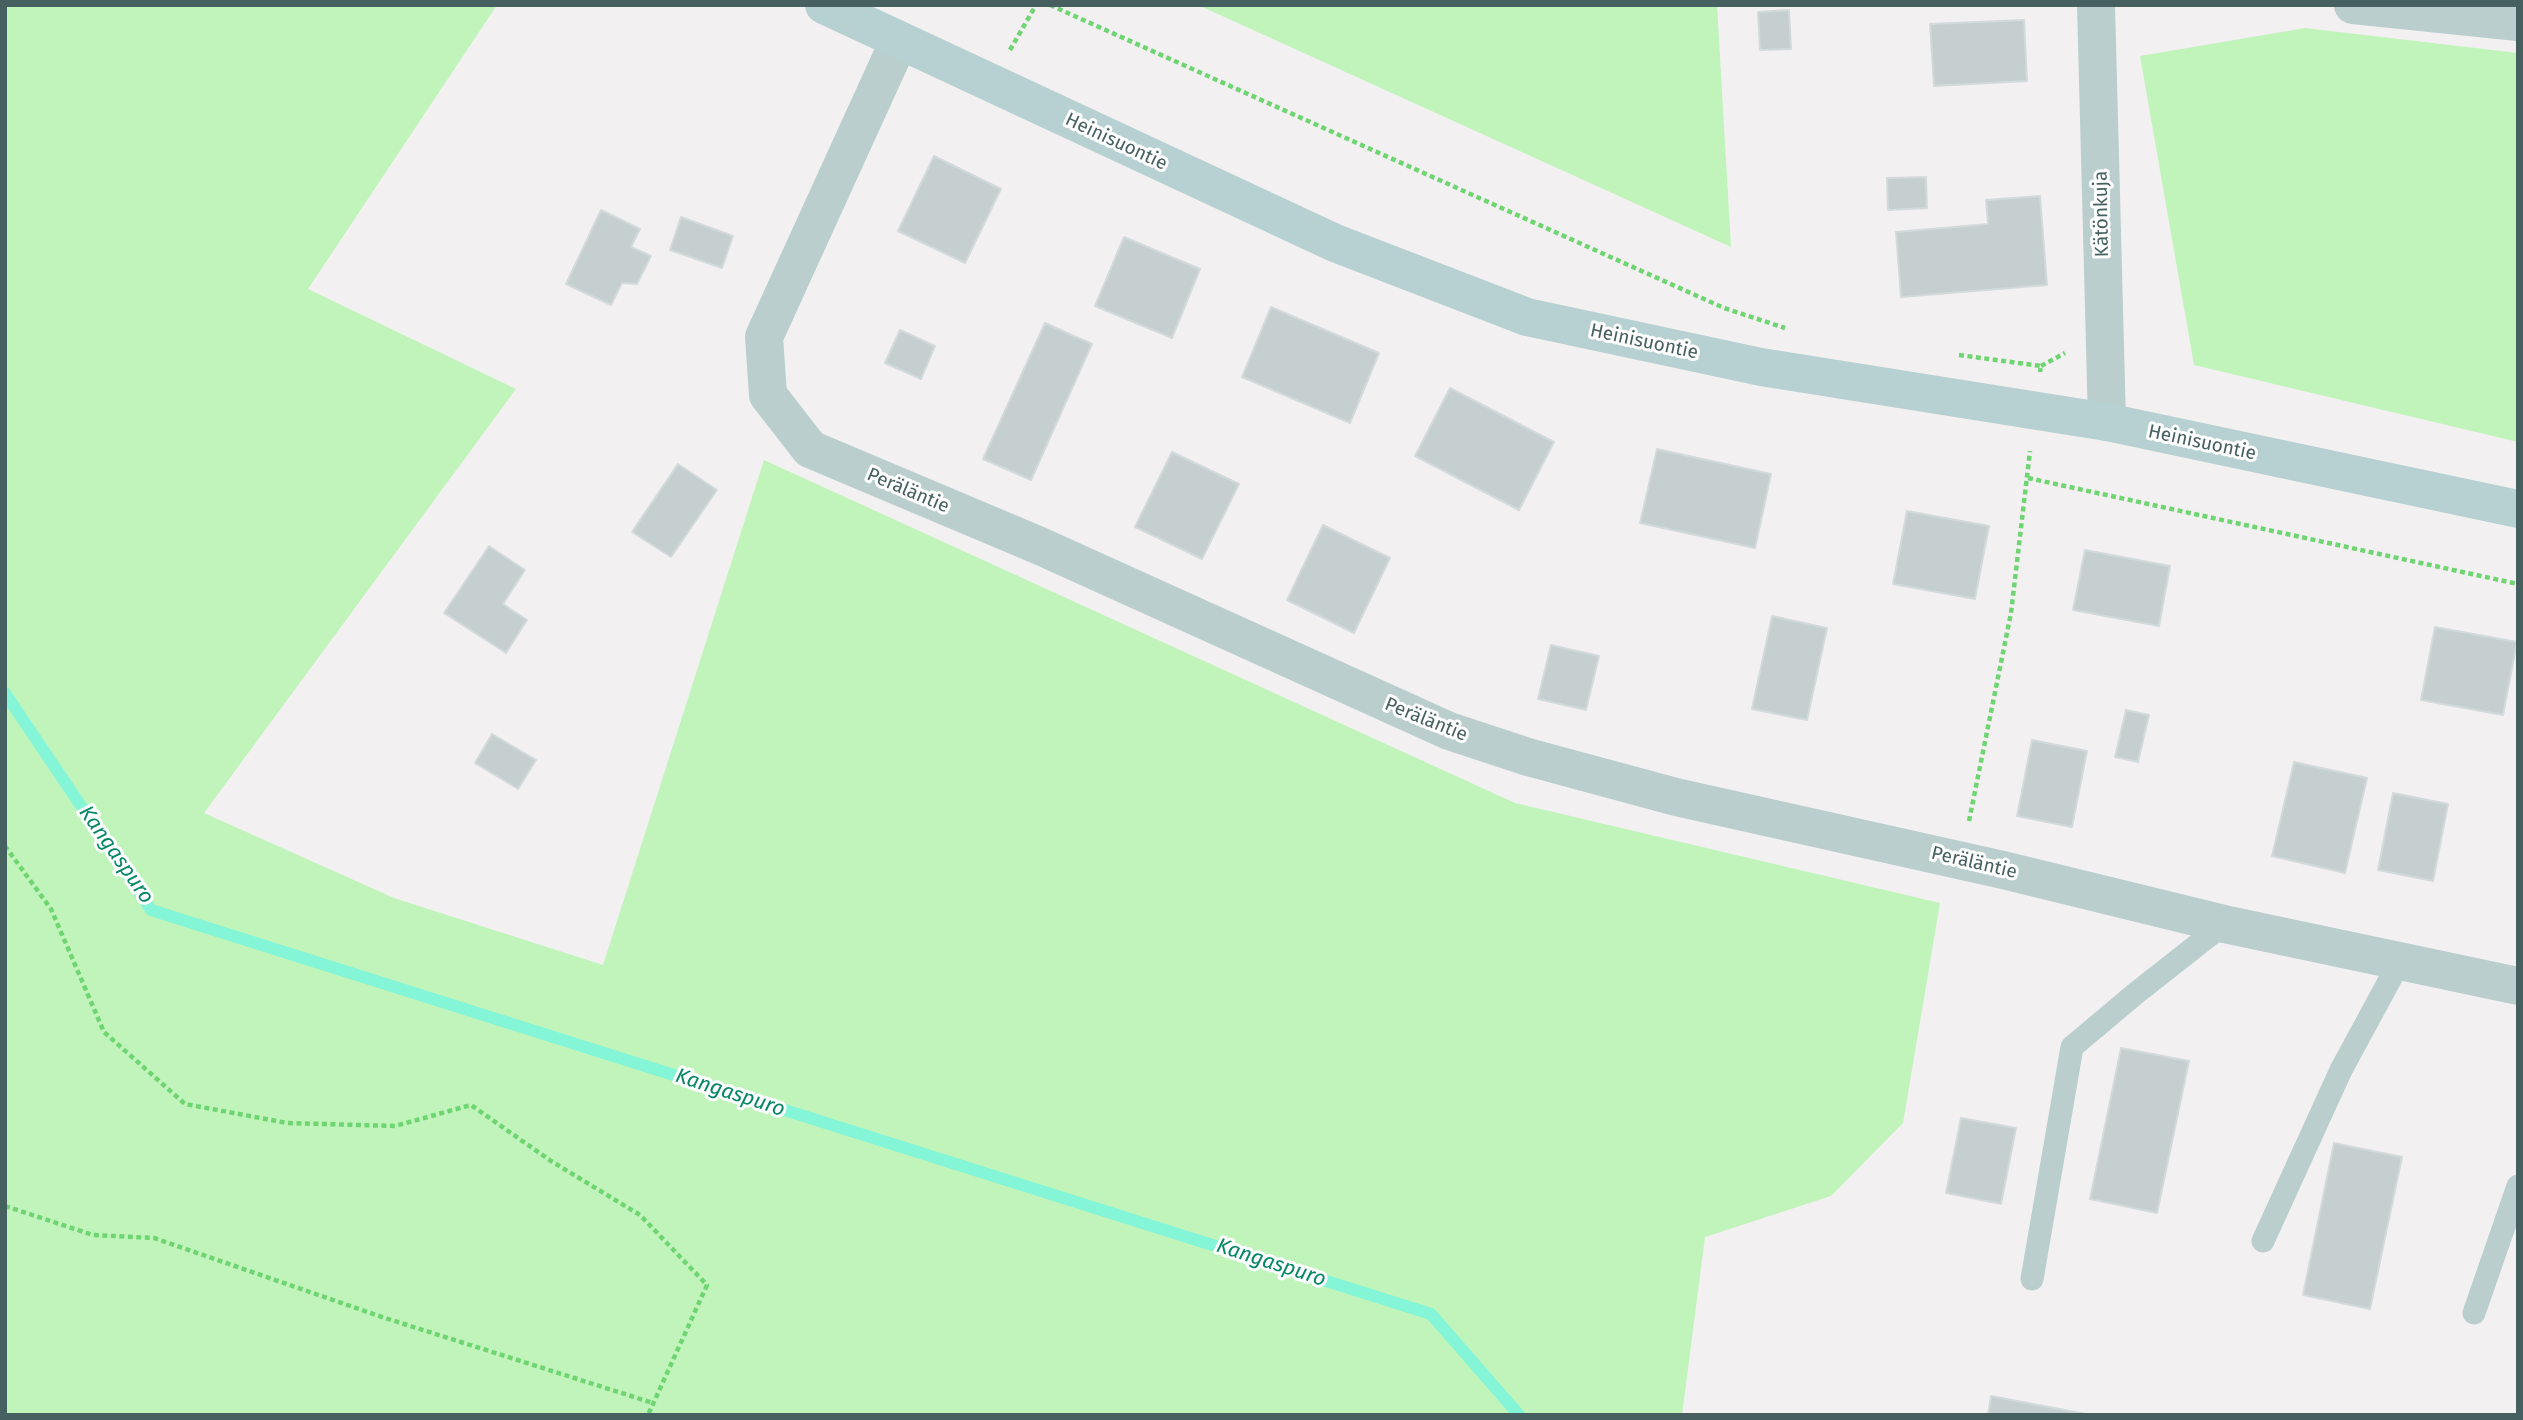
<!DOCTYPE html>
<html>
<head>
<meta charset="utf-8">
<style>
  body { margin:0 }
  #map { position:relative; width:2523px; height:1420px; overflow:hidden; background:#f3f0f1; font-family:"Fira Sans",sans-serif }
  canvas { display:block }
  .frame { position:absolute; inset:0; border:7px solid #46605f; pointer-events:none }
</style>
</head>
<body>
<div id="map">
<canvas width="2523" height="1420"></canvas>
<div class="frame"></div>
</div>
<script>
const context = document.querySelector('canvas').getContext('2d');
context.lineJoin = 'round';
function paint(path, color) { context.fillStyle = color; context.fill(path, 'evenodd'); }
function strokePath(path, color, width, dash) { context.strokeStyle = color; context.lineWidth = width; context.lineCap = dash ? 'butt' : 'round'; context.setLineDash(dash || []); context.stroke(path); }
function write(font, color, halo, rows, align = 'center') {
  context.font = font + ' "Fira Sans",sans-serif'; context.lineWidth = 6; context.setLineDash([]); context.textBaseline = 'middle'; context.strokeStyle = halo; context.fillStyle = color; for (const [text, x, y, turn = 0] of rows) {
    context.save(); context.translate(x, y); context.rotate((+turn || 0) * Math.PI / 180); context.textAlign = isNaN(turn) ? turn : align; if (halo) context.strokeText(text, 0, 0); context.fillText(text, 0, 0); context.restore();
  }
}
paint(new Path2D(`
  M 5,5 L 497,5 L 308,289 L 516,389 L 204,813 L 394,898 L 603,965 L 764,460 L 1515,803 L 1940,903 L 1903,1123 L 1831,1196 L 1705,1237 L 1682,1415 L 5,1415 Z
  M 1198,5 L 1717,5 L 1731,247 Z
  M 2305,28 L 2518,53 L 2518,442 L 2194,365 L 2140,56 Z`), '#c0f4bb');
strokePath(new Path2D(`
  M 5,693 L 151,910 L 1431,1314 L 1519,1415`), '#84f5d6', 12);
const building = new Path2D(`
  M 1789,10 L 1791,49 L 1760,50 L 1758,12 Z
  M 2024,20 L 2027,81 L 1934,86 L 1930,24 Z
  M 934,156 L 1001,189 L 965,263 L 898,231 Z
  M 1926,177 L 1927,208 L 1888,210 L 1887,178 Z
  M 2040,196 L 2047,285 L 1901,297 L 1896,232 L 1988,224 L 1986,200 Z
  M 601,210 L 640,229 L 631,247 L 651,256 L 637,284 L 622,283 L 611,305 L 566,284 Z
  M 681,217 L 733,236 L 722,268 L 670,250 Z
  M 1124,237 L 1200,269 L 1172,338 L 1095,306 Z
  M 1271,307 L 1379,353 L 1350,423 L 1242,377 Z
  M 1045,323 L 1092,344 L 1031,480 L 983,459 Z
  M 900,330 L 935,346 L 921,379 L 885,363 Z
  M 1450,388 L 1554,442 L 1519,510 L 1415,456 Z
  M 1657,449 L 1771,474 L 1755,548 L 1640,523 Z
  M 1172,452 L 1239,484 L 1202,559 L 1135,527 Z
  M 678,464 L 717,490 L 671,557 L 632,532 Z
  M 1907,511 L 1989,526 L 1975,599 L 1893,584 Z
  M 1323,525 L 1390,558 L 1354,633 L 1287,600 Z
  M 489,546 L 525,570 L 503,604 L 527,620 L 506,653 L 444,613 Z
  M 2085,550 L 2170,566 L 2159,626 L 2073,610 Z
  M 1772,616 L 1827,628 L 1807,720 L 1752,709 Z
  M 2435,627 L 2517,642 L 2503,715 L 2421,700 Z
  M 1551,645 L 1599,656 L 1586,710 L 1538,699 Z
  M 2126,710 L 2149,715 L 2138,762 L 2115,757 Z
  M 492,734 L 536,760 L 518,789 L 475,763 Z
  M 2032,740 L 2087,751 L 2072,827 L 2017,816 Z
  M 2294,762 L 2367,778 L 2345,873 L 2272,856 Z
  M 2393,793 L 2448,804 L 2433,881 L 2378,870 Z
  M 2121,1048 L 2189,1061 L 2157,1213 L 2090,1199 Z
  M 1961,1118 L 2016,1128 L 2001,1204 L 1946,1193 Z
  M 2334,1143 L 2402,1157 L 2370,1309 L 2303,1295 Z
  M 1991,1396 L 2091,1415 L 1988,1415 Z`);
paint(building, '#c6cfd0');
strokePath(building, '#d3dadc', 2);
strokePath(new Path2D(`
  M 1050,5 L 1724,308 L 1785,328
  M 1010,50 L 1036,5
  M 1959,355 L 2041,366 L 2040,372
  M 2041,366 L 2065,353
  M 2028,478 L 2518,584
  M 1969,821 L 2011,613 L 2030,451
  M 5,846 L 51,909 L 104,1032 L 185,1104 L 287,1123 L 395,1126 L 471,1105 L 551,1161 L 640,1215 L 707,1285 L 648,1415
  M 5,1206 L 93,1235 L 154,1238 L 382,1317 L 653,1403`), '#6fd572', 4.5, [5, 3.5]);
strokePath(new Path2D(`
  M 2263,1241 L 2341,1070 L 2400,961
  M 2032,1279 L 2072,1047 L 2135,994 L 2224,924
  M 2474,1313 L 2518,1186`), '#bacece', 23);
strokePath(new Path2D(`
  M 2096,5 L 2107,422
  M 2353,5 L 2518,22
  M 899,41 L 764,337 L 768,395 L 810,449 L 1040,546 L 1449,731 L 1528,757 L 1676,797 L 2003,870 L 2224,924 L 2518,986`), '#bacece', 38);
strokePath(new Path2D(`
  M 824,5 L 1335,243 L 1527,317 L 1761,367 L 2107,422 L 2518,509`), '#b7d0d1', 38);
write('19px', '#46605f', '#fff', [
  ["Heinisuontie",1116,142,25],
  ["Kätönkuja",2102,214,-91],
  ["Heinisuontie",1644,342,12],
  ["Heinisuontie",2202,443,12],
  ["Peräläntie",908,491,23],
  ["Peräläntie",1426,720,22],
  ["Peräläntie",1974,863,13]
]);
write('italic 21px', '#058664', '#fff', [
  ["Kangaspuro",116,855,55],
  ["Kangaspuro",730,1093,18],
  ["Kangaspuro",1271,1263,18]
]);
</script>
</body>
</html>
